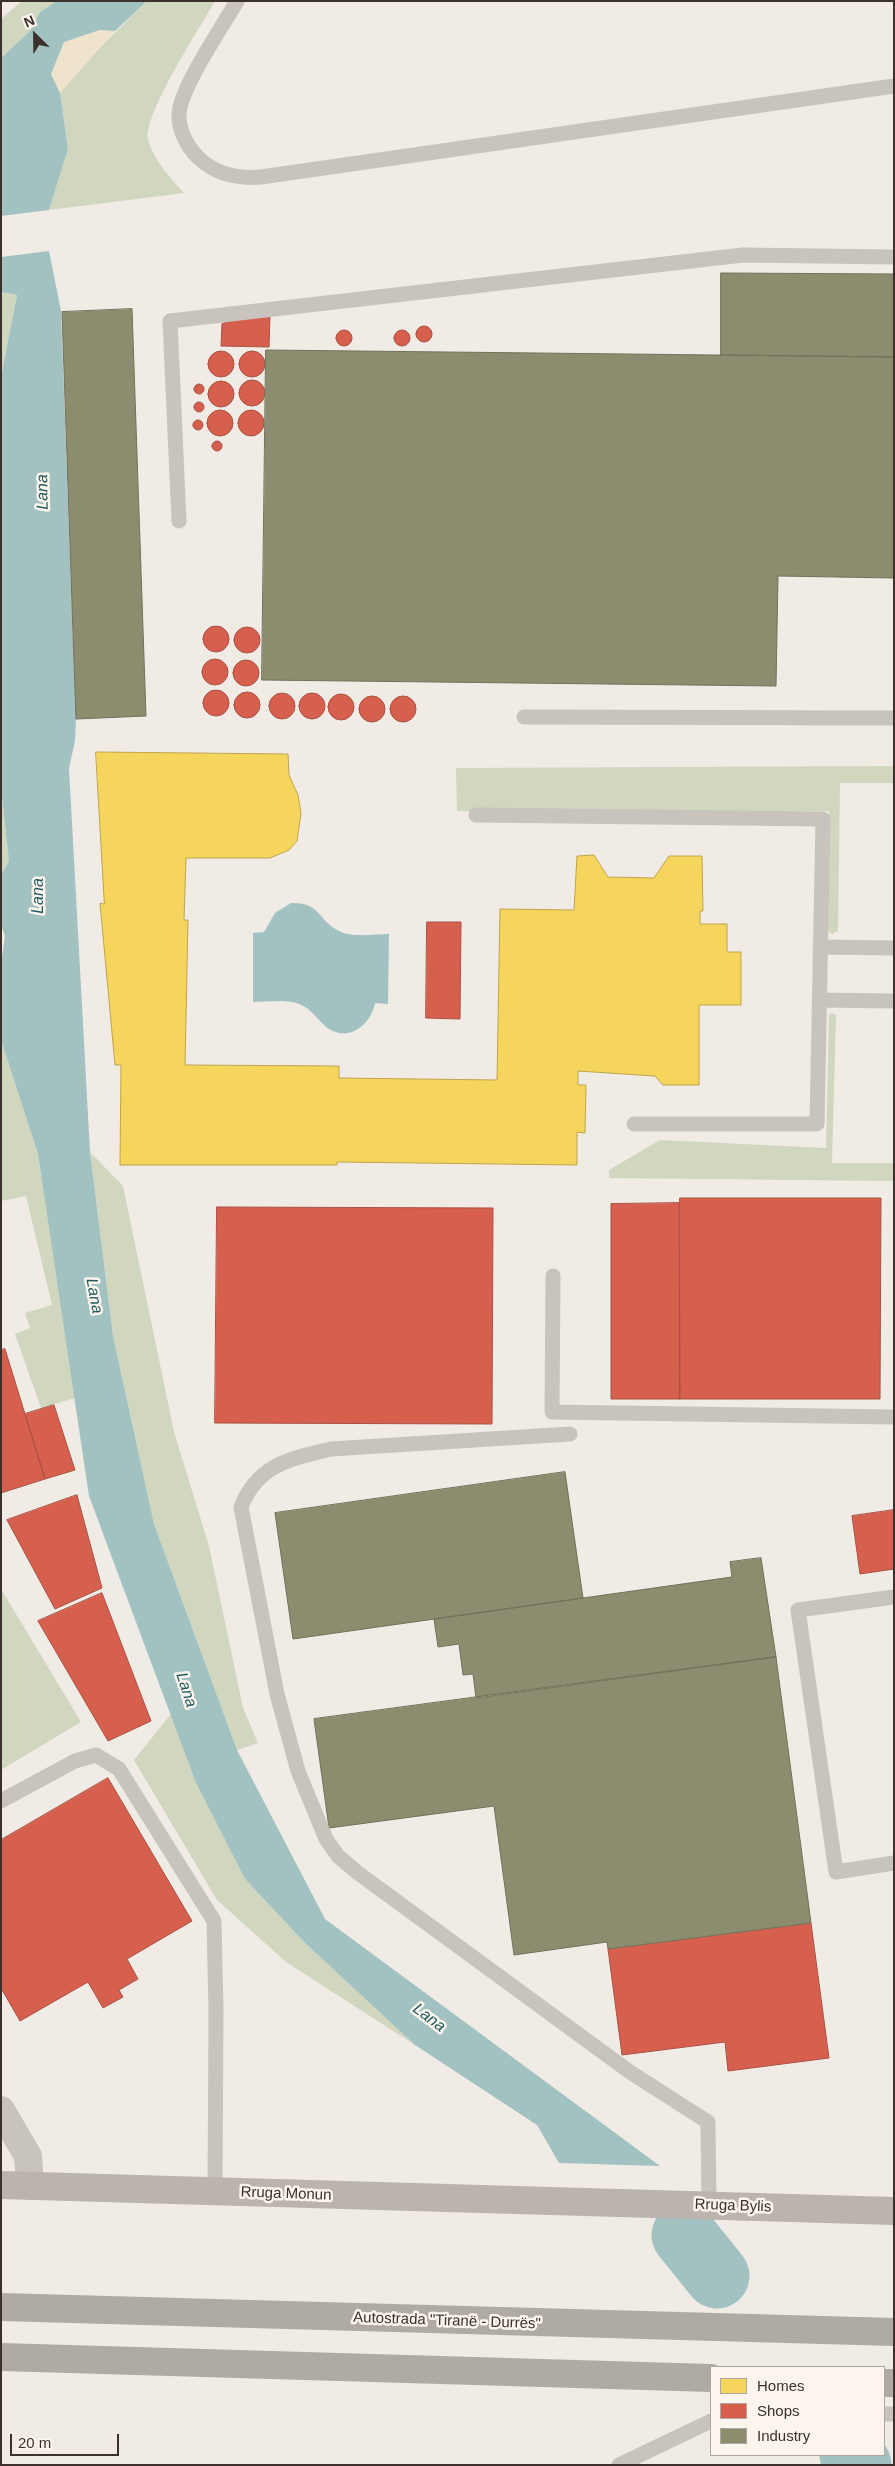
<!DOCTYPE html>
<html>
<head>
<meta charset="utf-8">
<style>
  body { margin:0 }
  #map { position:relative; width:895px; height:2466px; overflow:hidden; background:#f0ebe5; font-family:Arial,sans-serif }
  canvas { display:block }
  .frame { position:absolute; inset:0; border:2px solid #3b302b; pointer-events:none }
  .legend { position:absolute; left:710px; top:2366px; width:175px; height:90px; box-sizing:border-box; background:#fbf5ee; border:1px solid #aea6a0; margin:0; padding:6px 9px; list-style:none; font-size:15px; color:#3b302b }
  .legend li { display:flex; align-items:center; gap:10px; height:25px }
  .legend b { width:25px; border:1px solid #aea6a0 }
  .north { position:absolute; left:10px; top:10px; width:50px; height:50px; -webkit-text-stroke:4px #fbf5ee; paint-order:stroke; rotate:337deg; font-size:14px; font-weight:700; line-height:20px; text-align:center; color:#3b302b }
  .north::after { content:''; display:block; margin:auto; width:18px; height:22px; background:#3b302b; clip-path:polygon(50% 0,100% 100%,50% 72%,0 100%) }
  .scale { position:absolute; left:10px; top:2434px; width:109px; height:22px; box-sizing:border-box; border:2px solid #3b302b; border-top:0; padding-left:6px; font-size:15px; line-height:18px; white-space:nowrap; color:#3b302b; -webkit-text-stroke:4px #fbf5ee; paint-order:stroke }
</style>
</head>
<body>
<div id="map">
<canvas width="895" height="2466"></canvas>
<div class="frame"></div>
<ul class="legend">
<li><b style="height:14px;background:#f6d55c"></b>Homes</li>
<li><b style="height:14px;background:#d6604d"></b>Shops</li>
<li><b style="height:14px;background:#8c8c6e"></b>Industry</li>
</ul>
<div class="north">N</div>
<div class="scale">20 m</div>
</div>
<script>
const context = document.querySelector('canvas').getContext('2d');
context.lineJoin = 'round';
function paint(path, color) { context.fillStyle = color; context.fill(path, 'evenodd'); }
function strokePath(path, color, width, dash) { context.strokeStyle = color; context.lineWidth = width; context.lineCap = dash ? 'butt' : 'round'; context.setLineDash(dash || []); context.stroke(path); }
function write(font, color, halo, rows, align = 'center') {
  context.font = font + ' Arial,sans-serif'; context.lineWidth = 5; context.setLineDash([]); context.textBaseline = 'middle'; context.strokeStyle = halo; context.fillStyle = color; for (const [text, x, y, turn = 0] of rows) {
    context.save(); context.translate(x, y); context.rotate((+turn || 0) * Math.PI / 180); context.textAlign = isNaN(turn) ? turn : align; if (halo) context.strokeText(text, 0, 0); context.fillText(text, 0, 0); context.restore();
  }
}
paint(new Path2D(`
  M 22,1 L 57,1 L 40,12 L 31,30 L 1,58 L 1,19 Z
  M 147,1 L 215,1 C 201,26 143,115 148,139 C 152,158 171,179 184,193 L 49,210 L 68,149 L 60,93 L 88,59 Z
  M 1,292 L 17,295 L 1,377 Z
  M 894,766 L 894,783 L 840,783 L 838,931 L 832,934 L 828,931 L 829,811 L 457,811 L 456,768 Z
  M 1,788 L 9,861 L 1,875 Z
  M 832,1013 L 836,1015 L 832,1163 L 894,1163 L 894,1181 L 609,1178 L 609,1170 L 660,1140 L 826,1148 L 829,1015 Z
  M 1,1040 L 38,1154 L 75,1398 L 41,1408 L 15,1334 L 30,1328 L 25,1313 L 52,1305 L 26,1196 L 1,1201 Z
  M 90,1152 L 123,1186 L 174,1432 L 209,1546 L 243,1708 L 258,1743 L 237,1750 L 154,1524 L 113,1336 Z
  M 1,1589 L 81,1722 L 1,1770 Z
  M 171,1714 L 196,1783 L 245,1879 L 305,1943 L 415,2045 L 286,1962 L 217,1900 L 134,1760 Z`), '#d1d6bf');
paint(new Path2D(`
  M 101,30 L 115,31 L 60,93 L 51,74 L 64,42 Z`), '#efe3cc');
paint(new Path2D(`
  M 57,1 L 147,1 L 115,31 L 100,30 L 64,42 L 51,74 L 60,93 L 68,149 L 49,210 L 1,216 L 1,58 L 31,30 L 40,12 Z
  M 49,251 L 61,311 L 76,719 L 75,741 L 69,768 L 90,1152 L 113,1336 L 154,1524 L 237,1750 L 325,1919 L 660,2166 L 559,2163 L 537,2125 L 415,2045 L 305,1943 L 245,1879 L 196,1783 L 89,1496 L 38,1154 L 1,1040 L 1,965 L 5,936 L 1,925 L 1,875 L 9,861 L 1,788 L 1,377 L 17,295 L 1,292 L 1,257 Z
  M 291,903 C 321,902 318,921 339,931 C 352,938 374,934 389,934 L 388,1004 L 375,1003 C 371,1024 350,1042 329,1029 C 318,1022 313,1009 299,1004 C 286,999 267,1002 253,1002 L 253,933 L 264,932 L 275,913 Z`), '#a1c2c1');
const homes = new Path2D(`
  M 96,752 L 288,754 L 289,775 L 298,795 L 301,813 L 297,841 L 289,850 L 270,858 L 186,858 L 184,920 L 188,920 L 185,1065 L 339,1066 L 339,1078 L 497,1080 L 500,909 L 574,910 L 577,856 L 594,855 L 608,877 L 654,878 L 669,856 L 702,856 L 703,911 L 700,911 L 700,924 L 727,924 L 727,952 L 741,952 L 741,1005 L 699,1005 L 699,1085 L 663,1085 L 655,1076 L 578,1071 L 578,1085 L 586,1085 L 585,1133 L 577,1132 L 577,1165 L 337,1162 L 337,1165 L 120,1165 L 121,1065 L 115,1065 L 100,903 L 104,904 Z`);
paint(homes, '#f6d55c');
strokePath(homes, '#bea44d', 1);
const shops = new Path2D(`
  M 253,313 L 270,314 L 269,347 L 221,346 L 222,324 Z
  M416 334a8 8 0 1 1 16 0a8 8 0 1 1-16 0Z
  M336 338a8 8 0 1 1 16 0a8 8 0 1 1-16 0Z
  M394 338a8 8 0 1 1 16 0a8 8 0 1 1-16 0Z
  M239 364a13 13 0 1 1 26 0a13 13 0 1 1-26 0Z
  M208 364a13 13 0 1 1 26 0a13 13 0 1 1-26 0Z
  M239 393a13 13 0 1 1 26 0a13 13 0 1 1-26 0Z
  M208 394a13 13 0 1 1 26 0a13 13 0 1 1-26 0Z
  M194 389a5 5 0 1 1 10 0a5 5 0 1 1-10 0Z
  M194 407a5 5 0 1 1 10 0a5 5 0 1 1-10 0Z
  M238 423a13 13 0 1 1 26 0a13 13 0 1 1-26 0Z
  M207 423a13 13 0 1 1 26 0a13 13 0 1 1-26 0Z
  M193 425a5 5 0 1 1 10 0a5 5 0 1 1-10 0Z
  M212 446a5 5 0 1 1 10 0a5 5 0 1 1-10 0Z
  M203 639a13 13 0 1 1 26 0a13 13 0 1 1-26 0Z
  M234 640a13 13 0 1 1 26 0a13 13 0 1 1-26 0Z
  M202 672a13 13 0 1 1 26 0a13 13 0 1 1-26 0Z
  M233 673a13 13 0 1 1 26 0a13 13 0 1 1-26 0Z
  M203 703a13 13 0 1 1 26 0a13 13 0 1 1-26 0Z
  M234 705a13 13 0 1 1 26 0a13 13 0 1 1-26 0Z
  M299 706a13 13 0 1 1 26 0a13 13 0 1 1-26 0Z
  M269 706a13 13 0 1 1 26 0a13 13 0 1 1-26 0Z
  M328 707a13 13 0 1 1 26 0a13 13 0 1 1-26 0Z
  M390 709a13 13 0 1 1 26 0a13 13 0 1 1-26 0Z
  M359 709a13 13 0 1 1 26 0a13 13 0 1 1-26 0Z
  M 427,922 L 461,922 L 460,1019 L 426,1018 Z
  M 680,1198 L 881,1198 L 880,1399 L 680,1399 Z
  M 679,1203 L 680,1399 L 611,1399 L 611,1204 Z
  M 217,1207 L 493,1208 L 492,1424 L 215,1423 Z
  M 5,1349 L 45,1479 L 1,1493 L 1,1350 Z
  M 54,1405 L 75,1470 L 45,1479 L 25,1414 Z
  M 77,1495 L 102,1588 L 55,1609 L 7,1520 Z
  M 894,1510 L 894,1569 L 860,1574 L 852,1516 Z
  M 102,1593 L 151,1721 L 108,1741 L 38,1621 Z
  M 108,1778 L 192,1921 L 127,1959 L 138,1979 L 119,1990 L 123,1997 L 103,2008 L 88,1982 L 20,2021 L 1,1988 L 1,1840 Z
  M 811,1923 L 829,2058 L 728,2071 L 725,2042 L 622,2055 L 608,1949 Z`);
paint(shops, '#d6604d');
strokePath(shops, '#a85243', 1);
const industry = new Path2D(`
  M 721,273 L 894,274 L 894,357 L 721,355 Z
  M 132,309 L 146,716 L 76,719 L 62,312 Z
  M 266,350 L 894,357 L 894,578 L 778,576 L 776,686 L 262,680 Z
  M 565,1472 L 583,1598 L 293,1639 L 275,1513 Z
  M 761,1558 L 776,1657 L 476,1698 L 473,1674 L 463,1675 L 459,1644 L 438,1647 L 434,1619 L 732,1577 L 730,1562 Z
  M 776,1657 L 811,1923 L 608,1949 L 607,1942 L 514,1955 L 494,1806 L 329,1828 L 314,1719 Z`);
paint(industry, '#8c8c6e');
strokePath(industry, '#74705a', 1);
strokePath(new Path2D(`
  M 684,2235 L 717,2276
  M 852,2455 L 859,2465`), '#a1c2c1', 65);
strokePath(new Path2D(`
  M 237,1 C 223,26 178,91 179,116 C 179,132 189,150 201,160 C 218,175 238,179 261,177 L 894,86
  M 179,521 L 170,321 L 743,255 L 894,257
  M 524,717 L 894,718
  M 476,815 L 823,819 L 817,1124 L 634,1124
  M 820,947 L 894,948
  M 820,1000 L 894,1001
  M 553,1276 L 552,1412 L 894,1417
  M 570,1434 L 331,1449 C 290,1459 258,1464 241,1507 L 277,1694 L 298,1771 L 326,1839 L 338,1856 L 358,1873 L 630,2072 L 708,2122 L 709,2205
  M 894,1597 L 798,1610 L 836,1872 L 894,1863
  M 1,1801 L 75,1761 L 96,1755 L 119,1769 L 214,1921 L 216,2010 L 215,2192
  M 884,2414 L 894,2414
  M 619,2465 L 711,2421`), '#c9c3be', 15);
strokePath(new Path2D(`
  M 1,2110 L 28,2156 L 30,2186`), '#c9c3be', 28);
strokePath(new Path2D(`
  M 1,2185 L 894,2211`), '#bab3ae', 28);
strokePath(new Path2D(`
  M 1,2307 L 894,2332
  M 1,2357 L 711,2378
  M 884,2383 L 894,2383`), '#afaaa4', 28);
write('15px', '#3b302b', '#fbf5ee', [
  ["Rruga Monun",286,2194,2],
  ["Rruga Bylis",733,2206,2],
  ["Autostrada \"Tiranë - Durrës\"",447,2321,2]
]);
write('italic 16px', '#1f5a5e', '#fbf5ee', [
  ["Lana",43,492,-91],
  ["Lana",39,896,-90],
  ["Lana",94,1296,80],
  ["Lana",186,1690,72],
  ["Lana",429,2018,37]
]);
</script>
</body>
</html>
